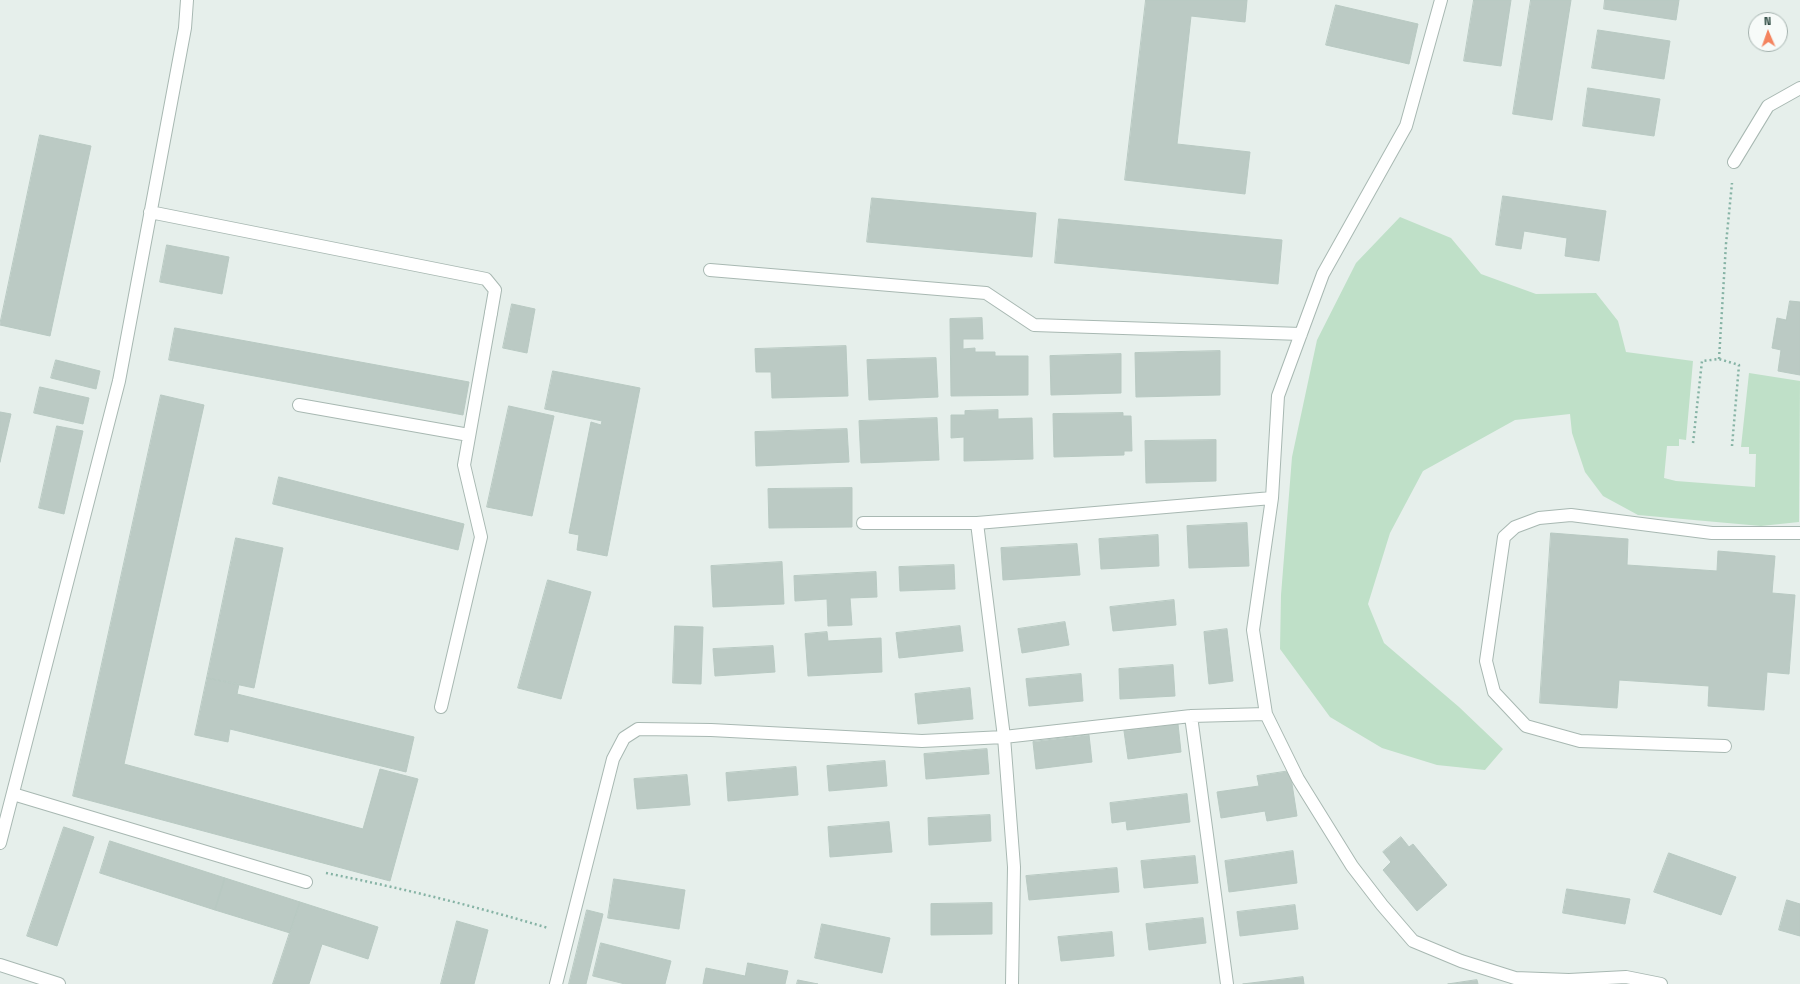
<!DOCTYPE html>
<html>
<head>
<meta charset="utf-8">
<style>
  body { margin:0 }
  #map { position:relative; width:1800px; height:984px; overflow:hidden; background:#e6efeb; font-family:"Space Grotesk",sans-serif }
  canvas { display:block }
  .north { position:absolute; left:1748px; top:12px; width:40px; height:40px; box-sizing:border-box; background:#f7fbf9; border:1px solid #a3b1ad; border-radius:50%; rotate:358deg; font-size:11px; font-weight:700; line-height:16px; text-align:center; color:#24423a }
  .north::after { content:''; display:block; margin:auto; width:14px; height:18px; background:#f4845f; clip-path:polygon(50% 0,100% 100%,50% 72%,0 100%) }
</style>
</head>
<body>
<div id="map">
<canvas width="1800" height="984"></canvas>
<div class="north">N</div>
</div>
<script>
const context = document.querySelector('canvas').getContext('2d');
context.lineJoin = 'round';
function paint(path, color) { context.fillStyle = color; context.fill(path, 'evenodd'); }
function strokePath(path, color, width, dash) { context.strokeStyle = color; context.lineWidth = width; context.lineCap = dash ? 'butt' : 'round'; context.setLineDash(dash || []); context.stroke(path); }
paint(new Path2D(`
  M 1400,217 L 1451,238 L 1481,274 L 1536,294 L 1596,293 L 1618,321 L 1626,352 L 1693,361 L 1686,440 L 1679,439 L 1679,446 L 1667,446 L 1664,478 L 1676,481 L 1755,487 L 1756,454 L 1749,454 L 1749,447 L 1741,447 L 1749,373 L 1800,381 L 1799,522 L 1761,526 L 1638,515 L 1603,496 L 1585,472 L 1572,433 L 1570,414 L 1515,420 L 1423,471 L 1390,533 L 1368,604 L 1384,643 L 1459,707 L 1503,749 L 1485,770 L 1437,765 L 1382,748 L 1330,717 L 1280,649 L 1281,595 L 1292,457 L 1317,340 L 1356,263 Z`), '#bfe0c8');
const building = new Path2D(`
  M 1146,0 L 1247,0 L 1245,22 L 1191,16 L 1177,144 L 1250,152 L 1245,194 L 1125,180 Z
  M 1474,0 L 1511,0 L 1501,66 L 1464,61 Z
  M 1531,0 L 1571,0 L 1552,120 L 1513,114 Z
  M 1605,0 L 1679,0 L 1676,20 L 1604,9 Z
  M 1336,5 L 1418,24 L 1409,64 L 1326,45 Z
  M 1598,30 L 1670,41 L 1664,79 L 1592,68 Z
  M 1588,88 L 1660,99 L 1654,136 L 1583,126 Z
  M 40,135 L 91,146 L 50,336 L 0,325 Z
  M 1503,196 L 1606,211 L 1599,261 L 1565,256 L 1567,238 L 1524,231 L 1521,249 L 1496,245 Z
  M 872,198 L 1036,213 L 1032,257 L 867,242 Z
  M 1059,219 L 1282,240 L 1278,284 L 1055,263 Z
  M 167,245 L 229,257 L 222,294 L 160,282 Z
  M 1790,301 L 1800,302 L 1800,375 L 1778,371 L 1781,350 L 1772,348 L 1777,318 L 1786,320 Z
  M 512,304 L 535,309 L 527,353 L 503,348 Z
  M 982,318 L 983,339 L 963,339 L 963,349 L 975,348 L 975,352 L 995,352 L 995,356 L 1028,356 L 1028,395 L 951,396 L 950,319 Z
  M 175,328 L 469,382 L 463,415 L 169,360 Z
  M 846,346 L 848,396 L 772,398 L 771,372 L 756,372 L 755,349 Z
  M 1220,351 L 1220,395 L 1136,397 L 1135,353 Z
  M 1121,354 L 1121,393 L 1051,395 L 1050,356 Z
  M 936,358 L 938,397 L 869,400 L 867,360 Z
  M 56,360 L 100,371 L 96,389 L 51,378 Z
  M 553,371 L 640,388 L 607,556 L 577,550 L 579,535 L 569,533 L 591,422 L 601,425 L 602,421 L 545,409 Z
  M 40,387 L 89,398 L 83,424 L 34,413 Z
  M 161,395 L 204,405 L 124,764 L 363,829 L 380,769 L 418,779 L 390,881 L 73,796 Z
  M 509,406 L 554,416 L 532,516 L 487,507 Z
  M 998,410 L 998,419 L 1032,418 L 1033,459 L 964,461 L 964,437 L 951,438 L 951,415 L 965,415 L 965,411 Z
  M 0,412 L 11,414 L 0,462 Z
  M 1123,413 L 1123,416 L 1131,416 L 1132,451 L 1124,451 L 1124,455 L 1054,457 L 1053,414 Z
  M 937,418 L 939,460 L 861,463 L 859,421 Z
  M 57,426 L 83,431 L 64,514 L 39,508 Z
  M 847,429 L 849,462 L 756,466 L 755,432 Z
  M 1216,440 L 1216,481 L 1146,483 L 1145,441 Z
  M 279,477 L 464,524 L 458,550 L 273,504 Z
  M 852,488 L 852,527 L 769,528 L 768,489 Z
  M 1247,523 L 1249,566 L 1189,568 L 1187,526 Z
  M 1551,533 L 1628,539 L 1627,565 L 1717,571 L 1718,551 L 1775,556 L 1772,593 L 1795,595 L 1789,674 L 1767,672 L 1764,710 L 1708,706 L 1709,686 L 1619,680 L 1617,708 L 1540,703 Z
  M 1158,535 L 1159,566 L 1101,569 L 1099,539 Z
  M 236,538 L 283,548 L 254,688 L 207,678 Z
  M 1077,544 L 1080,575 L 1003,580 L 1001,548 Z
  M 782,562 L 784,604 L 713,607 L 711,566 Z
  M 954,565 L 955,589 L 900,591 L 899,567 Z
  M 876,572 L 877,597 L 850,598 L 852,625 L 828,626 L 827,599 L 795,601 L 794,576 Z
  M 548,580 L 591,592 L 561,699 L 518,688 Z
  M 1174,600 L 1176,625 L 1113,631 L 1110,607 Z
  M 1065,622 L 1069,645 L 1022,653 L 1018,629 Z
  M 675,626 L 703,627 L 701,684 L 673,683 Z
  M 960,626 L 963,651 L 899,658 L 896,633 Z
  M 1227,629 L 1233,681 L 1209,684 L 1204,632 Z
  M 827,632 L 828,641 L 881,638 L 882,672 L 808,676 L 805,634 Z
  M 773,646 L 775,672 L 715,676 L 713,649 Z
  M 1173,665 L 1175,696 L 1120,699 L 1119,669 Z
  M 1081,674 L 1083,701 L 1029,706 L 1026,679 Z
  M 207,678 L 239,684 L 237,694 L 414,737 L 406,772 L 230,729 L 228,742 L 195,735 Z
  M 970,688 L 973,719 L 918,724 L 915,694 Z
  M 1178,724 L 1181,752 L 1128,759 L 1124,731 Z
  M 1089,735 L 1092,762 L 1036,769 L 1033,742 Z
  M 987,749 L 989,774 L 926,779 L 924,754 Z
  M 885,761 L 887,786 L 829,791 L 827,766 Z
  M 796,767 L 798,795 L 728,801 L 726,773 Z
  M 1290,771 L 1297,816 L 1267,821 L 1265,811 L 1221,818 L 1217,792 L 1259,786 L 1257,776 Z
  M 687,775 L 690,805 L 637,809 L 634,779 Z
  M 1187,794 L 1190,822 L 1127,830 L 1126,821 L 1112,823 L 1110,803 Z
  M 990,815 L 991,841 L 929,845 L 928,818 Z
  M 889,822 L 892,852 L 830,857 L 828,827 Z
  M 64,827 L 94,837 L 57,946 L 27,936 Z
  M 1401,837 L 1409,847 L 1413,844 L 1447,885 L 1417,911 L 1383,870 L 1391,862 L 1383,852 Z
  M 110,841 L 225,878 L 215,910 L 100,873 Z
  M 1293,851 L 1297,883 L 1229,892 L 1225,861 Z
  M 1669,853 L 1736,877 L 1721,915 L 1654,892 Z
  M 1195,856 L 1198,883 L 1144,888 L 1141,861 Z
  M 1117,868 L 1119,892 L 1029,900 L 1026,876 Z
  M 225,878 L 300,902 L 290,933 L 215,910 Z
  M 614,879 L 685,890 L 679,929 L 608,918 Z
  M 1567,889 L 1630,899 L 1625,924 L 1563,913 Z
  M 1787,900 L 1800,904 L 1800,936 L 1779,930 Z
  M 300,902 L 378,927 L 368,959 L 322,944 L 309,984 L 273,984 Z
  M 992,903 L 992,934 L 931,935 L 931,904 Z
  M 1295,905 L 1298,929 L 1240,936 L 1237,912 Z
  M 587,910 L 603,914 L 586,984 L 569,984 Z
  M 1203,918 L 1206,943 L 1149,950 L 1146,924 Z
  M 457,921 L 488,930 L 474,984 L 441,984 Z
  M 822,924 L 890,938 L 882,973 L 815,958 Z
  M 1112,932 L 1114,956 L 1061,961 L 1058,937 Z
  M 601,943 L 671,961 L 665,984 L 625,984 L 593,976 Z
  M 748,963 L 788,971 L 785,984 L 703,984 L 706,968 L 745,976 Z
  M 1303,977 L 1304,984 L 1243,984 Z
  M 798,980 L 818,984 L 797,984 Z
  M 1477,980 L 1478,984 L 1448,984 Z`);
paint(building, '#bbcac4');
strokePath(building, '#b8c9c2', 1);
const service = new Path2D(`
  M 299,405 L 469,435
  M 441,707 L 481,537 L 464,465 L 491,313
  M 0,965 L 59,984`);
const minor = new Path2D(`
  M 1441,0 L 1406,126 L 1323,274 L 1278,396 L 1272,498 L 1253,630 L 1266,714 L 1298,779 L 1352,866 L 1382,905 L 1413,941 L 1461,961 L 1515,978 L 1569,980 L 1626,977 L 1661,984
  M 1734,162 L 1768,106 L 1800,88
  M 150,212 L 486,279 L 495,290 L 491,313
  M 710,270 L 986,293 L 1034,325 L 1301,334
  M 863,523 L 977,523 L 1272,498
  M 977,523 L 1004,737 L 1014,867 L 1012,984
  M 1191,716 L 1227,984
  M 1725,746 L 1580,741 L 1526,726 L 1494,692 L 1486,661 L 1504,537 L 1515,527 L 1539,518 L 1571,515 L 1712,533 L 1800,533
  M 13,794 L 306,882
  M 0,843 L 119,381 L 185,28 L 187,0
  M 556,984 L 613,759 L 624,738 L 638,729 L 711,730 L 922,741 L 1004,737 L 1191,716 L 1266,714`);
strokePath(service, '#a8b8b2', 14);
strokePath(minor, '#a8b8b2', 14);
strokePath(new Path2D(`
  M 1719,359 L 1726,244 L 1732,183
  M 1693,443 L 1702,361 L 1719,359 L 1739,365 L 1732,446
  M 326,873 C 401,888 475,906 548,928`), '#86b3a5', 2.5, [2, 3]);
strokePath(service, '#fff', 12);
strokePath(minor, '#fff', 12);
</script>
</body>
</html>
